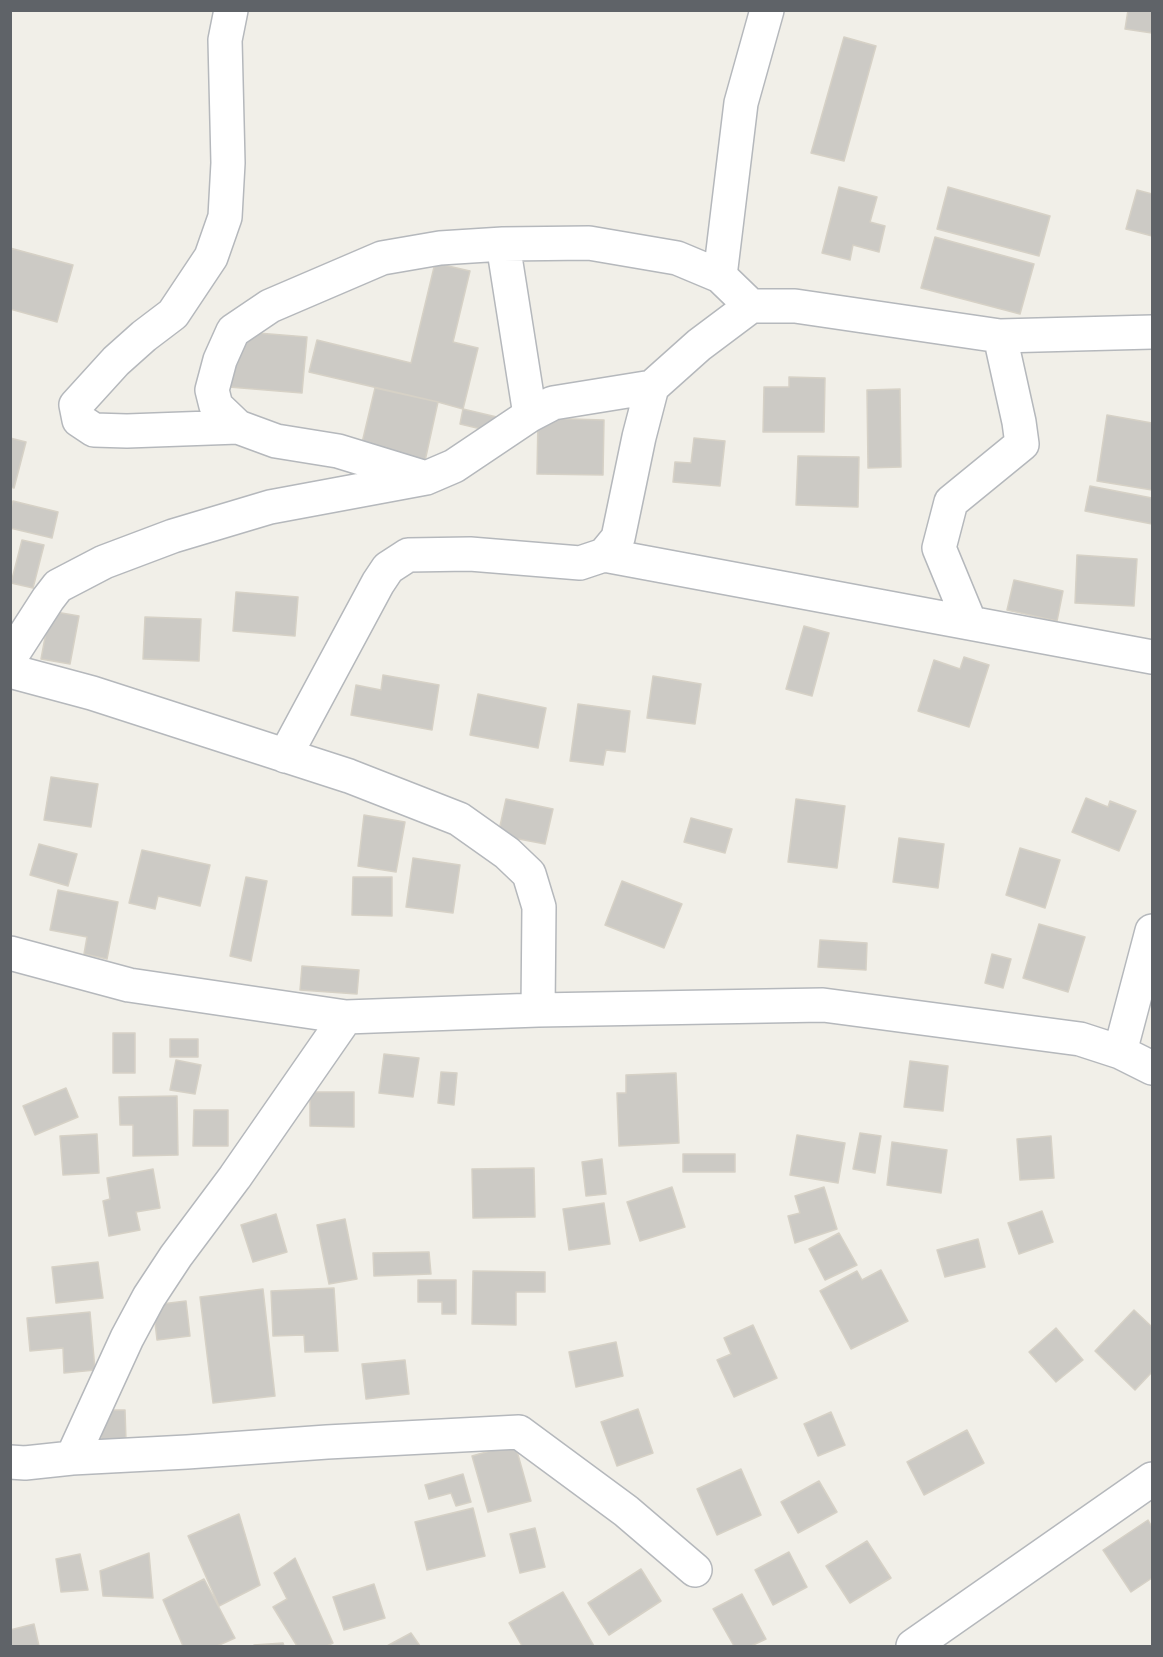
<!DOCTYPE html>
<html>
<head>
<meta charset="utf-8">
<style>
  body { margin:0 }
  #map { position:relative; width:1163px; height:1657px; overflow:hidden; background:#f1efe8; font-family:"PT Sans Narrow",sans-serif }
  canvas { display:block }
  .frame { position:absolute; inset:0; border:12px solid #5f6368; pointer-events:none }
</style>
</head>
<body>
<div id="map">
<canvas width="1163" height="1657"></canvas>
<div class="frame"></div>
</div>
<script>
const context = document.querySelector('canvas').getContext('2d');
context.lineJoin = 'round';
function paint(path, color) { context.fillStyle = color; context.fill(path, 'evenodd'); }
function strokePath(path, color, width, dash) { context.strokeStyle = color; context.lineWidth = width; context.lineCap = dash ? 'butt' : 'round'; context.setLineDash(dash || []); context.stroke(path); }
const building = new Path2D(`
  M 1128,10 L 1152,10 L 1152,33 L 1125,29 Z
  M 844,37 L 876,46 L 844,161 L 811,153 Z
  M 839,187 L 877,197 L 870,222 L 885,226 L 879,252 L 853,245 L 850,260 L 822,253 Z
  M 948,187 L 1050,216 L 1039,256 L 937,229 Z
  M 1137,190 L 1152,194 L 1152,236 L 1126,229 Z
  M 935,237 L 1034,264 L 1020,314 L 921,288 Z
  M 10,248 L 73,265 L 57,322 L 10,309 Z
  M 435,263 L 470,271 L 453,342 L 478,348 L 463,409 L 438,402 L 309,372 L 317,340 L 411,363 Z
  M 233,331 L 307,337 L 302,393 L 229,387 Z
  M 789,377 L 825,378 L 824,432 L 763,432 L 764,387 L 789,387 Z
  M 375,388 L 438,402 L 425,461 L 361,447 Z
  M 900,389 L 901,467 L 868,468 L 867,390 Z
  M 463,409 L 501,418 L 494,432 L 460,424 Z
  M 1107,415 L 1152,423 L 1152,490 L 1097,481 Z
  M 538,418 L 604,420 L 603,475 L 537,474 Z
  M 10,438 L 26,442 L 14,488 L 10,487 Z
  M 694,438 L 725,441 L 720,486 L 673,482 L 675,462 L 691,463 Z
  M 798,456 L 859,457 L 858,507 L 796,505 Z
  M 1090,486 L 1152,498 L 1152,524 L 1085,511 Z
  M 13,501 L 58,512 L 52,538 L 10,528 L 10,512 Z
  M 22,540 L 44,545 L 33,588 L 11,583 Z
  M 1077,555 L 1137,559 L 1134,606 L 1075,603 Z
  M 1014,580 L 1063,591 L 1057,621 L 1007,610 Z
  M 236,592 L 298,597 L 295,636 L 233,631 Z
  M 50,611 L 79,616 L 70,664 L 41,659 Z
  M 145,617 L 201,619 L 199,661 L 143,659 Z
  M 804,626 L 829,633 L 812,696 L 786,689 Z
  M 964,657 L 989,665 L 969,727 L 918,711 L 934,660 L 960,669 Z
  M 383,675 L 439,685 L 432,730 L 351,715 L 356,685 L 381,690 Z
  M 653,676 L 701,684 L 695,724 L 647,718 Z
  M 478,694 L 546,708 L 538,748 L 470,735 Z
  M 578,704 L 630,711 L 625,752 L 606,750 L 603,765 L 570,761 Z
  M 51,777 L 98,784 L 91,827 L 44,820 Z
  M 1086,798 L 1108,807 L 1110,801 L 1136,811 L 1119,851 L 1072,832 Z
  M 506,799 L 553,809 L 545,844 L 498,835 Z
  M 796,799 L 845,806 L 837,868 L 788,862 Z
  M 364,815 L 405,822 L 396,872 L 358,866 Z
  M 691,818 L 732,829 L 725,853 L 684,842 Z
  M 899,838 L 944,844 L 938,888 L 893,882 Z
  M 39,844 L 77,854 L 68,886 L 30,875 Z
  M 1020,848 L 1060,860 L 1045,908 L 1006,895 Z
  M 142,850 L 210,865 L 200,906 L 158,896 L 155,909 L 129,903 Z
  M 413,858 L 460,865 L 453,913 L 406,907 Z
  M 246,877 L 267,881 L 251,961 L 230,956 Z
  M 353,877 L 392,877 L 392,916 L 352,915 Z
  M 622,881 L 682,904 L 664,948 L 605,925 Z
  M 58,890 L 118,902 L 107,959 L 84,954 L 87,937 L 50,930 Z
  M 1039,924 L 1085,937 L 1068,992 L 1023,978 Z
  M 820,940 L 867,943 L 866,970 L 818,967 Z
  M 992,954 L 1011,959 L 1003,988 L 985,983 Z
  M 302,966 L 359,970 L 357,994 L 300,990 Z
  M 113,1033 L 135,1033 L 135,1073 L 113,1073 Z
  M 170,1039 L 198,1039 L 198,1057 L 170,1057 Z
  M 384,1054 L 419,1058 L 413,1097 L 379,1093 Z
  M 176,1060 L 201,1065 L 195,1094 L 170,1090 Z
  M 910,1061 L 948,1066 L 943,1111 L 904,1107 Z
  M 441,1072 L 457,1073 L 454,1105 L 438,1103 Z
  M 676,1073 L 679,1143 L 619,1146 L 617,1093 L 626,1093 L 626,1075 Z
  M 66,1088 L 78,1117 L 35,1135 L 23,1106 Z
  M 310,1092 L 354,1092 L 354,1127 L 310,1126 Z
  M 177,1096 L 178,1155 L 133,1156 L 133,1125 L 120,1125 L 119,1097 Z
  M 194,1110 L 228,1110 L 228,1146 L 193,1146 Z
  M 860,1133 L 881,1136 L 875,1173 L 853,1169 Z
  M 97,1134 L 99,1173 L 63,1175 L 60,1136 Z
  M 797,1135 L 845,1143 L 838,1183 L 790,1175 Z
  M 1051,1136 L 1054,1178 L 1020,1180 L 1017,1139 Z
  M 892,1142 L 947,1150 L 941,1193 L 887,1185 Z
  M 683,1154 L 735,1154 L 735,1172 L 683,1172 Z
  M 602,1159 L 606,1194 L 586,1196 L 582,1162 Z
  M 534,1168 L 535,1217 L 473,1218 L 472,1169 Z
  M 153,1169 L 160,1208 L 136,1212 L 140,1230 L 109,1236 L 103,1201 L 110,1199 L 107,1178 Z
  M 672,1187 L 685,1227 L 640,1241 L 627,1202 Z
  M 824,1187 L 837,1229 L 795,1243 L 788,1216 L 800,1213 L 795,1196 Z
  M 604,1203 L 610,1244 L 569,1250 L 563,1209 Z
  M 1042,1211 L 1053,1242 L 1019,1254 L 1008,1223 Z
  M 276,1214 L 287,1252 L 253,1262 L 241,1225 Z
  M 345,1219 L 357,1279 L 329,1284 L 317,1225 Z
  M 839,1233 L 857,1265 L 825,1280 L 809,1249 Z
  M 978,1239 L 985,1267 L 945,1277 L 937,1250 Z
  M 429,1252 L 431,1274 L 374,1276 L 373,1253 Z
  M 98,1262 L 103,1298 L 56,1303 L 52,1267 Z
  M 881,1270 L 908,1321 L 851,1349 L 820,1291 L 857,1271 L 862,1280 Z
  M 473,1271 L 545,1272 L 545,1292 L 516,1292 L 516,1325 L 472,1324 Z
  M 418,1280 L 456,1280 L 456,1314 L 442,1314 L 442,1302 L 418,1302 Z
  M 334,1288 L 338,1351 L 305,1352 L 304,1335 L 273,1336 L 271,1291 Z
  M 263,1289 L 275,1396 L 213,1403 L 200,1297 Z
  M 186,1301 L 190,1336 L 157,1340 L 153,1305 Z
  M 1134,1310 L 1152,1327 L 1152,1372 L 1135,1390 L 1095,1351 Z
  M 90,1312 L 95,1370 L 64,1373 L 63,1348 L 30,1351 L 27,1318 Z
  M 753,1325 L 777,1378 L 734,1397 L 717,1360 L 731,1354 L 724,1338 Z
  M 1056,1328 L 1083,1360 L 1056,1382 L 1029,1352 Z
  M 616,1342 L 623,1376 L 576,1387 L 569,1352 Z
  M 405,1360 L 409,1394 L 366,1399 L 362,1364 Z
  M 638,1409 L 653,1453 L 617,1466 L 601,1422 Z
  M 100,1410 L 125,1410 L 126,1441 L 101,1441 Z
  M 831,1412 L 845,1445 L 818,1456 L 804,1424 Z
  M 967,1430 L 984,1463 L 924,1495 L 907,1462 Z
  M 515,1444 L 531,1501 L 488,1512 L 472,1456 Z
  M 741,1469 L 761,1515 L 717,1535 L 697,1489 Z
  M 463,1474 L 471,1502 L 456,1506 L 451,1493 L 429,1499 L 425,1485 Z
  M 819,1481 L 837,1512 L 798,1533 L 781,1502 Z
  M 473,1508 L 485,1556 L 427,1570 L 415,1522 Z
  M 239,1514 L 260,1585 L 219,1606 L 188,1536 Z
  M 1148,1520 L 1152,1527 L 1152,1578 L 1131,1592 L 1103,1550 Z
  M 535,1528 L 545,1567 L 520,1573 L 510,1534 Z
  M 867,1541 L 891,1578 L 850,1603 L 826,1566 Z
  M 789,1552 L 807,1587 L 773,1605 L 755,1570 Z
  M 149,1553 L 153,1598 L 103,1596 L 100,1571 Z
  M 80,1554 L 88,1590 L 61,1592 L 56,1559 Z
  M 295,1558 L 333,1643 L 327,1646 L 297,1646 L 273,1607 L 287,1599 L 274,1573 Z
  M 641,1569 L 661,1601 L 609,1635 L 588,1603 Z
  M 204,1579 L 235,1638 L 217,1646 L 183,1646 L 163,1600 Z
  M 374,1584 L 385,1618 L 344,1630 L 333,1597 Z
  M 563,1592 L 594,1646 L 522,1646 L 509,1623 Z
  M 742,1594 L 766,1639 L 751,1646 L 734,1646 L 713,1609 Z
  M 34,1624 L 39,1646 L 10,1646 L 10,1630 Z
  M 411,1633 L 420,1646 L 387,1646 Z
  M 283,1643 L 284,1646 L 255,1646 L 254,1645 Z`);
paint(building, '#cccac5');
strokePath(building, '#d6d1c6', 1.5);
const street = new Path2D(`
  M 231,10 L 225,40 L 228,163 L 225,217 L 211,257 L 173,314 L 144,336 L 116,361 L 76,405 L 79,420 L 94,430 L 127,431 L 238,427
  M 503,244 L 530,415
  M 720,276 L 741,103 L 767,10
  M 426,478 L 338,451 L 276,441 L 238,427 L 216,406 L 212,390 L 220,360 L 233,331 L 270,306 L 382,258 L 440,248 L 503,244 L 589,243 L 677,258 L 720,276 L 751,306
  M 604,555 L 618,538 L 639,437 L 652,387 L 699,345 L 751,306 L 795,306 L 1000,336 L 1152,332
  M 970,623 L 939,548 L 951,502 L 1022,444 L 1019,422 L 1000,336
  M 10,658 L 48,599 L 58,586 L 104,562 L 173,536 L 270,507 L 426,478 L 454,466 L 530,415 L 553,403 L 652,387
  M 10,671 L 92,693 L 349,776 L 459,819 L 507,853 L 529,874 L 539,907 L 538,1010
  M 285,756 L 378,583 L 388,568 L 408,555 L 470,554 L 580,563 L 604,555 L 1152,657
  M 10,953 L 129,985 L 346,1017 L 538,1010 L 823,1005 L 1080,1039 L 1120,1052 L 1152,1068
  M 1120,1052 L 1152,931
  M 72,1458 L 127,1338 L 149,1297 L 176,1256 L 235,1177 L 346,1017
  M 10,1462 L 25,1463 L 72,1458 L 187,1452 L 327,1442 L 519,1432 L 626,1511 L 695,1570
  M 913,1646 L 1152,1479`);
strokePath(street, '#b5b8bc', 36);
strokePath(street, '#fff', 33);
</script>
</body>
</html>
